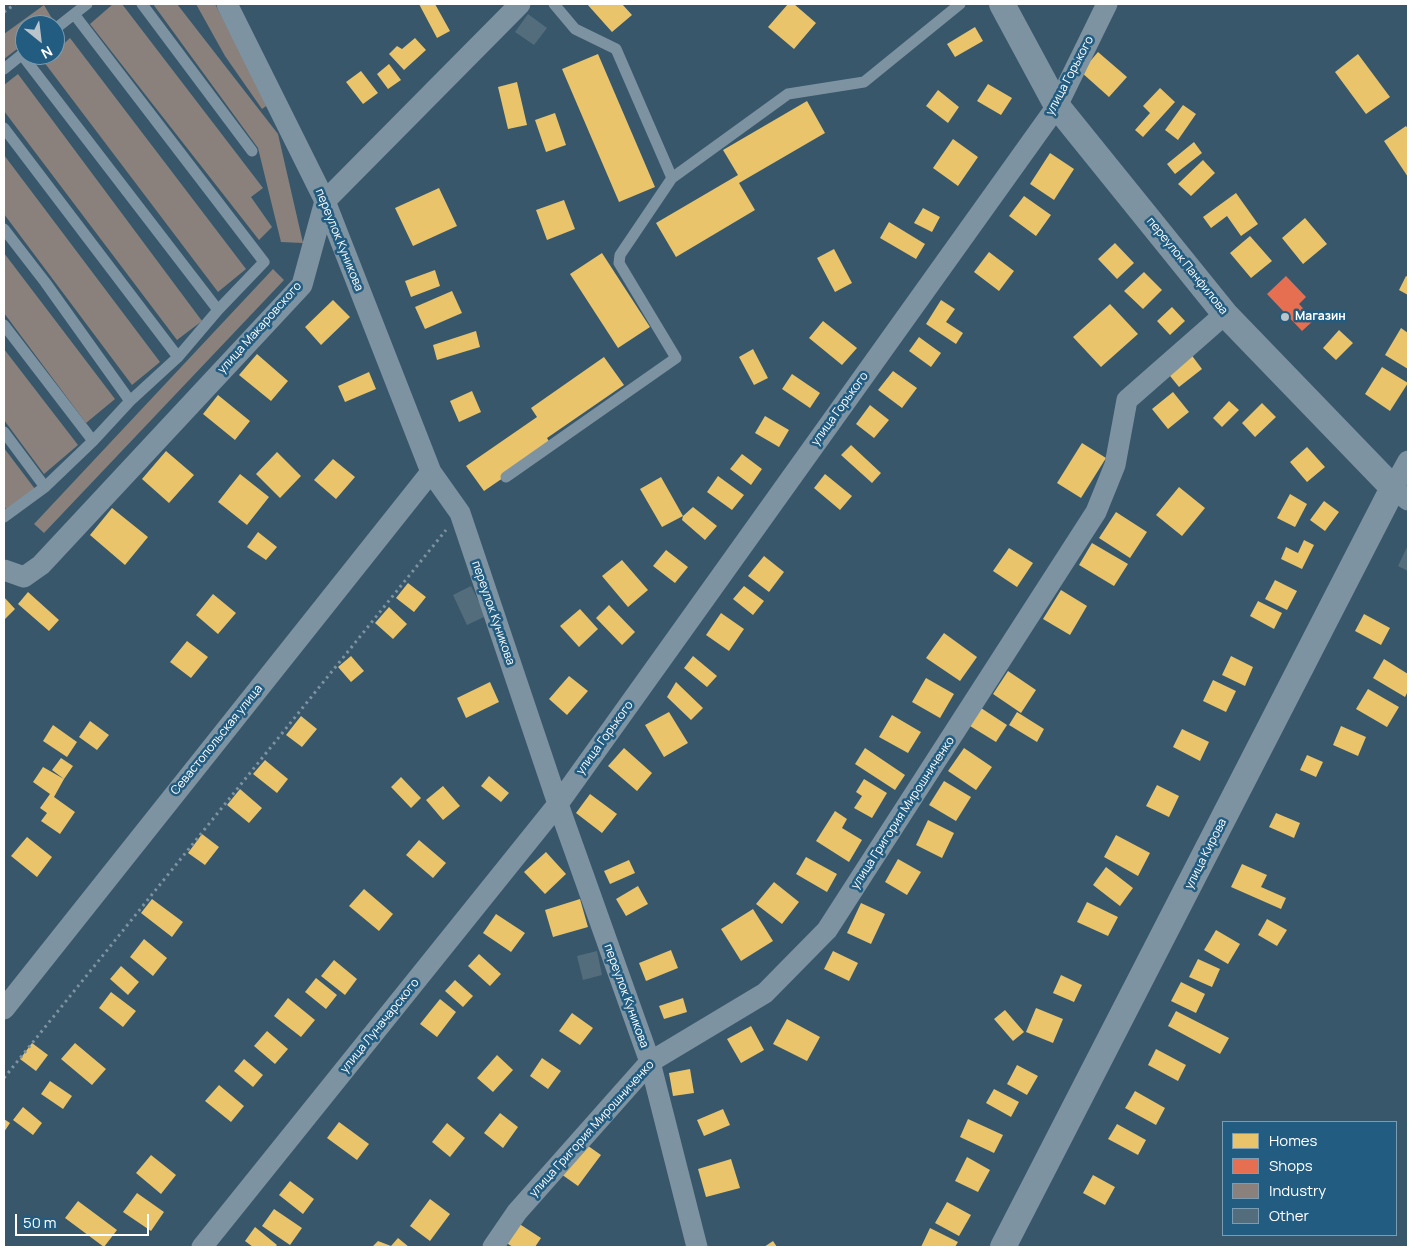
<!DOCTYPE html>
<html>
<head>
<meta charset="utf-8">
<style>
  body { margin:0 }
  #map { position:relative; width:1412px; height:1251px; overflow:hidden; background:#38576b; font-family:Manrope,sans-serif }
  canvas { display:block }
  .frame { position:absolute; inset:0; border:5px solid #fff; pointer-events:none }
  .legend { position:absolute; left:1222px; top:1121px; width:175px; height:115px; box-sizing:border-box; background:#225c81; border:1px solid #7a9db3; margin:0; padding:6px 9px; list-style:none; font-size:15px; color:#fff }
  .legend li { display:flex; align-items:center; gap:10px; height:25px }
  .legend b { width:25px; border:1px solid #7a9db3 }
  .north { position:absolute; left:15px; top:15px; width:50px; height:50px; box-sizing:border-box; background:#225c81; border:1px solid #7a9db3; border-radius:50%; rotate:151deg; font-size:14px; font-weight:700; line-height:20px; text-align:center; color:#fff }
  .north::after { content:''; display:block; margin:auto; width:18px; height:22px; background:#b9c4cb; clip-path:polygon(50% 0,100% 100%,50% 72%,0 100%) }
  .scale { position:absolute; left:15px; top:1214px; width:134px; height:22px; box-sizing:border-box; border:2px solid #fff; border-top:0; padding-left:6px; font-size:15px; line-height:18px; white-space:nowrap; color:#fff; -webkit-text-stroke:4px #225c81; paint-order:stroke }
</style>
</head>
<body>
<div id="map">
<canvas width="1412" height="1251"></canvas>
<div class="frame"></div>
<ul class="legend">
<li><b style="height:14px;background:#e9c46a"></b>Homes</li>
<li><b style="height:14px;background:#e76f51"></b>Shops</li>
<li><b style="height:14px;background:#8a817c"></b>Industry</li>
<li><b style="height:14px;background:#546d7d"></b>Other</li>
</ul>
<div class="north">N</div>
<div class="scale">50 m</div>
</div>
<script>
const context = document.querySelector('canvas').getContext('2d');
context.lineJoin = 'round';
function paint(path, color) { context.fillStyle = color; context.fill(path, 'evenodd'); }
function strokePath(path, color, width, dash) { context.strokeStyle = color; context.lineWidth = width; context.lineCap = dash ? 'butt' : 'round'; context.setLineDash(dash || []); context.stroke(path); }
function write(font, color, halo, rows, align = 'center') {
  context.font = font + ' Manrope,sans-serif'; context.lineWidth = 5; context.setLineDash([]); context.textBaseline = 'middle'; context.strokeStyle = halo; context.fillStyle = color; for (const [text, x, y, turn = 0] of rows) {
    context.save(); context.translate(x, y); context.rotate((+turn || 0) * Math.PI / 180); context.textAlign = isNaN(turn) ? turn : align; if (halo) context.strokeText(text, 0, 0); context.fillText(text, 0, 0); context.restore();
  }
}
paint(new Path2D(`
  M 419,4 L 435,4 L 450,31 L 437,38 Z
  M 587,4 L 622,4 L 632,15 L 612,32 Z
  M 788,4 L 794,4 L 816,23 L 794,49 L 768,27 Z
  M 975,27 L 983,41 L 955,57 L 947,44 Z
  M 415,38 L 426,50 L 404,70 L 389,54 L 397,46 L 402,49 Z
  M 1098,52 L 1127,77 L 1109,97 L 1081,72 Z
  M 598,54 L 655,187 L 619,202 L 562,69 Z
  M 1358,54 L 1390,97 L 1366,114 L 1335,72 Z
  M 389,64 L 401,80 L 388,89 L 377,74 Z
  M 361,71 L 378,93 L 363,104 L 346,82 Z
  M 517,82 L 527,125 L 508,129 L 498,87 Z
  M 988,84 L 1012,98 L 1001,115 L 977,101 Z
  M 1160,88 L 1175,102 L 1143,137 L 1135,130 L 1150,113 L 1143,106 Z
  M 938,90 L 959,107 L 948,123 L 926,106 Z
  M 807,101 L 825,133 L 739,183 L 755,210 L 676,257 L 656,223 L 738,175 L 723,150 Z
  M 1183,105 L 1196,114 L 1178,140 L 1165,130 Z
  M 555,113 L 566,145 L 546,152 L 535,120 Z
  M 1406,126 L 1408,129 L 1408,177 L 1384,141 Z
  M 953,139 L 978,157 L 958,186 L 933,168 Z
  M 1194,142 L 1202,153 L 1175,174 L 1167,164 Z
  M 1050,153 L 1074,169 L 1054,200 L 1030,184 Z
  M 1203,160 L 1215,173 L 1191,196 L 1178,184 Z
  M 439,188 L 457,226 L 413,246 L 395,208 Z
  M 1236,193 L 1258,224 L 1241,236 L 1227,216 L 1211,228 L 1203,217 Z
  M 1024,196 L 1051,215 L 1036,236 L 1009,216 Z
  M 564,200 L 575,229 L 547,240 L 536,210 Z
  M 923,208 L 940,217 L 932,232 L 914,223 Z
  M 1305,218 L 1327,244 L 1303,264 L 1282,238 Z
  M 889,222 L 925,244 L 916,259 L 880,238 Z
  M 1250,236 L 1272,261 L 1251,278 L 1230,253 Z
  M 1115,243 L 1134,263 L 1117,279 L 1098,259 Z
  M 834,249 L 852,283 L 835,292 L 817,258 Z
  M 989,252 L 1014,271 L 999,291 L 974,272 Z
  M 602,253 L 650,327 L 618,348 L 570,274 Z
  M 435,270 L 440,286 L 411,297 L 405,281 Z
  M 1144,272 L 1162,290 L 1143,309 L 1124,291 Z
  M 1406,276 L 1408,277 L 1408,295 L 1399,290 Z
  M 452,291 L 462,313 L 425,329 L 415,307 Z
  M 333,300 L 350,317 L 321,345 L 305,327 Z
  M 941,300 L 955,309 L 946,322 L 963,333 L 956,344 L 926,324 Z
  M 1110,304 L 1138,334 L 1101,367 L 1073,337 Z
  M 1172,307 L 1185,321 L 1170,335 L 1157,321 Z
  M 823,321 L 857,348 L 842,365 L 809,338 Z
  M 1401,328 L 1408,333 L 1408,369 L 1385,355 Z
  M 1339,330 L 1353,343 L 1336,360 L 1323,348 Z
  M 476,331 L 480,347 L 437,360 L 433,345 Z
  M 919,337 L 941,353 L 931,367 L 909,351 Z
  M 753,349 L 768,378 L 754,385 L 739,357 Z
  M 1190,353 L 1202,369 L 1179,387 L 1166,371 Z
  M 257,354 L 288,381 L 271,401 L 239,375 Z
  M 604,357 L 624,385 L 547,438 L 551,445 L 484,491 L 466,466 L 537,417 L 531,408 Z
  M 1382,367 L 1408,383 L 1390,411 L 1365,394 Z
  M 893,371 L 917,388 L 902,408 L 878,390 Z
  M 369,372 L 376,389 L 345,402 L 338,386 Z
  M 792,374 L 820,393 L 810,408 L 782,389 Z
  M 472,391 L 481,412 L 459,422 L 450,401 Z
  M 1173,392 L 1189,412 L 1168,429 L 1152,409 Z
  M 218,395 L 250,421 L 235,440 L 203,414 Z
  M 1229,401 L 1239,410 L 1222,427 L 1213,418 Z
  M 1262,403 L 1276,417 L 1255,437 L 1242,423 Z
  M 870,405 L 889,420 L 874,438 L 856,424 Z
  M 765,416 L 789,430 L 779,447 L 755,433 Z
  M 1082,443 L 1106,458 L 1081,498 L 1057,483 Z
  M 851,445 L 881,473 L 872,483 L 841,455 Z
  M 1307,447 L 1325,467 L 1307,482 L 1290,462 Z
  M 166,451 L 194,475 L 169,503 L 142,479 Z
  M 277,452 L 301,476 L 280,498 L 256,474 Z
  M 742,454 L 762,469 L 751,485 L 730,469 Z
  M 333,459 L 355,477 L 336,499 L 314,480 Z
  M 240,474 L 269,497 L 247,525 L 218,502 Z
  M 825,474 L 852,496 L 840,510 L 814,488 Z
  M 718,476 L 744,495 L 732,510 L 707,492 Z
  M 661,477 L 683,516 L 662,527 L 640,489 Z
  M 1179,487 L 1205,508 L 1182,536 L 1156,515 Z
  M 1290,494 L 1307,504 L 1295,527 L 1277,518 Z
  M 1324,501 L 1339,512 L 1325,531 L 1310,520 Z
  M 693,507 L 717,526 L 705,540 L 682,520 L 683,516 Z
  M 112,508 L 148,537 L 125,565 L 90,535 Z
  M 1116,512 L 1147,532 L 1130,558 L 1099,538 Z
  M 258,532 L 277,547 L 266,560 L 247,547 Z
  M 1304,540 L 1314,545 L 1302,569 L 1281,559 L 1286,547 L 1298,553 Z
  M 1092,543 L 1128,564 L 1114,586 L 1079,565 Z
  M 1009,548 L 1033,563 L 1017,587 L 993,571 Z
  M 666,550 L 688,567 L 675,583 L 653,566 Z
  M 764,556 L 784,572 L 769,592 L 748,576 Z
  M 622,560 L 648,590 L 628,607 L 602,576 Z
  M 1275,580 L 1297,591 L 1287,610 L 1265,599 Z
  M 408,583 L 426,597 L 414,612 L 396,598 Z
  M 744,586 L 764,601 L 753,615 L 733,599 Z
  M 1061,590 L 1087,606 L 1070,635 L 1043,619 Z
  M 28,592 L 59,620 L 49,631 L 18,604 Z
  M 213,594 L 236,613 L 218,634 L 196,615 Z
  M 4,597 L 15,609 L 4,620 Z
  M 1258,601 L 1282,613 L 1274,629 L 1250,616 Z
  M 609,605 L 635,632 L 622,645 L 596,618 Z
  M 389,607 L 407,624 L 393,639 L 375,623 Z
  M 580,609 L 598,629 L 579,647 L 560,626 Z
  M 721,613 L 744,629 L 729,651 L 706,635 Z
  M 1364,614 L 1390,628 L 1381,645 L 1355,631 Z
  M 944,633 L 977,657 L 960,681 L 926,658 Z
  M 187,641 L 208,657 L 191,678 L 170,662 Z
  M 351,656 L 364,671 L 351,682 L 338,667 Z
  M 693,656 L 717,676 L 707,687 L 684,668 Z
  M 1231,656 L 1253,667 L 1245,686 L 1222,675 Z
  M 1384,659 L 1408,674 L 1408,691 L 1405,697 L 1373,678 Z
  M 1008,671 L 1036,690 L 1021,713 L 993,694 Z
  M 569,676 L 588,691 L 567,715 L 549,699 Z
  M 926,678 L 954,694 L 940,718 L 912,702 Z
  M 1213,680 L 1236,691 L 1226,712 L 1203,701 Z
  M 490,682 L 499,702 L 466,718 L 457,698 Z
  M 676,682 L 703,708 L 691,720 L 667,697 Z
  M 1368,689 L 1399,707 L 1387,727 L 1356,709 Z
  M 981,708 L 1007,725 L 996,742 L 970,726 Z
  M 669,712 L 688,743 L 664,757 L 645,725 Z
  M 1017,712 L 1044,729 L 1037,742 L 1009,725 Z
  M 892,715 L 921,732 L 908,753 L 879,737 Z
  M 301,716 L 317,729 L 302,747 L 286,735 Z
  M 90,721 L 109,735 L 97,750 L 79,737 Z
  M 53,725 L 77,742 L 67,757 L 43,741 Z
  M 1341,726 L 1366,737 L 1358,756 L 1333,745 Z
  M 1182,729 L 1209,742 L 1200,761 L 1173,747 Z
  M 624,748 L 652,773 L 637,791 L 608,766 Z
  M 865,748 L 905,775 L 895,790 L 855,764 Z
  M 964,748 L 992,767 L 976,790 L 948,771 Z
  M 1307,755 L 1323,762 L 1316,777 L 1300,770 Z
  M 61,758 L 73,766 L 64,779 L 52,770 Z
  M 265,760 L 288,779 L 277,793 L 253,774 Z
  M 43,767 L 64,779 L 54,797 L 75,812 L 60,834 L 41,821 L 47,813 L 40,808 L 50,794 L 33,782 Z
  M 489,776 L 509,793 L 501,802 L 481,786 Z
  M 401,777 L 421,798 L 411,808 L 391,787 Z
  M 864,779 L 887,793 L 872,818 L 854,808 L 862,796 L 856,792 Z
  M 944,781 L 971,797 L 956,821 L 929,805 Z
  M 1157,785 L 1179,796 L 1169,817 L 1146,806 Z
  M 443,786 L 460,806 L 443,820 L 426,800 Z
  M 240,789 L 262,808 L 249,823 L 227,805 Z
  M 590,794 L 617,814 L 602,833 L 576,813 Z
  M 835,811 L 847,819 L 842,828 L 862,840 L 849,862 L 816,841 Z
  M 1276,813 L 1300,823 L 1294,838 L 1269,827 Z
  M 928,820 L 954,833 L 942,858 L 916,845 Z
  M 202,834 L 219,847 L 205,865 L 188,853 Z
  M 1116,835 L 1150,853 L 1138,876 L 1104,857 Z
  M 27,837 L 52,857 L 37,877 L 11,856 Z
  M 419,840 L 446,863 L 433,878 L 406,855 Z
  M 546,852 L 566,874 L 545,894 L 524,872 Z
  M 806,857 L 837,874 L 827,892 L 796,874 Z
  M 898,859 L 921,872 L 907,895 L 885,882 Z
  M 629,860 L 635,873 L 610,884 L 604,871 Z
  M 1242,864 L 1267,875 L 1261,887 L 1286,898 L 1281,909 L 1231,887 Z
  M 1106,867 L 1133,888 L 1120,906 L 1093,885 Z
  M 774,882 L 799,902 L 782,924 L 756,904 Z
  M 638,886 L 648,904 L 626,916 L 616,899 Z
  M 364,889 L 393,914 L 379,931 L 349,906 Z
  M 152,899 L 183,922 L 172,937 L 141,913 Z
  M 580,899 L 588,927 L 553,937 L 545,910 Z
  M 1087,902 L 1118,917 L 1108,936 L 1077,922 Z
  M 861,903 L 885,914 L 871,944 L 847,933 Z
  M 753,909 L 773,941 L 741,961 L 721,929 Z
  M 496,914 L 525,933 L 511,952 L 483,933 Z
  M 1267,919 L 1287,930 L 1277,946 L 1258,935 Z
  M 1216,930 L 1240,944 L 1228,964 L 1204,950 Z
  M 144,939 L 167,958 L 153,976 L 130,957 Z
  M 671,950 L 678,968 L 646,981 L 639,963 Z
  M 833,951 L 858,963 L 849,981 L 824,969 Z
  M 479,954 L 501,974 L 490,986 L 468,966 Z
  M 1198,959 L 1220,969 L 1212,987 L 1189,977 Z
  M 334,960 L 357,979 L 345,995 L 321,976 Z
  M 121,966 L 139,982 L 128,995 L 110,979 Z
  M 1061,975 L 1082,985 L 1074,1002 L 1053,993 Z
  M 316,978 L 337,995 L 326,1009 L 305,992 Z
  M 455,980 L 473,996 L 463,1007 L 445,991 Z
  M 1181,982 L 1205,994 L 1196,1013 L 1171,1001 Z
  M 111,992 L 136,1011 L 123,1027 L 99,1008 Z
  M 288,998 L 315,1020 L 301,1037 L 274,1016 Z
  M 683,998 L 687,1012 L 664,1019 L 659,1006 Z
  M 440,999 L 456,1012 L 437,1037 L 420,1024 Z
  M 1036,1008 L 1063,1019 L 1053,1043 L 1026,1032 Z
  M 1005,1010 L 1024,1032 L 1013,1041 L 994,1019 Z
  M 1176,1011 L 1229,1038 L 1220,1054 L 1168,1026 Z
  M 572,1013 L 593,1028 L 580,1045 L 559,1031 Z
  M 787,1019 L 820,1037 L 807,1061 L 773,1044 Z
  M 751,1026 L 764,1050 L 741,1063 L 727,1039 Z
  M 267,1031 L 288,1049 L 275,1064 L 254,1046 Z
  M 32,1043 L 48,1055 L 36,1071 L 20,1059 Z
  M 75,1043 L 106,1069 L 92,1085 L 61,1059 Z
  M 1156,1049 L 1186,1065 L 1178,1081 L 1148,1065 Z
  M 497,1055 L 513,1070 L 493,1092 L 477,1078 Z
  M 542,1058 L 561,1071 L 548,1089 L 530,1076 Z
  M 244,1059 L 263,1075 L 253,1087 L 234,1071 Z
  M 1017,1065 L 1038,1076 L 1027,1095 L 1007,1084 Z
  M 690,1069 L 694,1093 L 673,1096 L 669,1073 Z
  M 50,1081 L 72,1096 L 63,1109 L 41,1094 Z
  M 219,1085 L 244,1106 L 231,1122 L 205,1101 Z
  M 994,1089 L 1019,1102 L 1011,1117 L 986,1103 Z
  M 1135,1091 L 1165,1108 L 1156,1125 L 1125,1108 Z
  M 23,1107 L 42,1123 L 33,1135 L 13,1120 Z
  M 723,1109 L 730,1125 L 704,1136 L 697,1120 Z
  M 500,1113 L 518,1127 L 503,1148 L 484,1133 Z
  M 4,1119 L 10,1123 L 4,1132 Z
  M 968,1119 L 1003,1135 L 994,1153 L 960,1137 Z
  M 339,1122 L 369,1144 L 357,1160 L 327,1138 Z
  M 447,1123 L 465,1138 L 450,1157 L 432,1142 Z
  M 1117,1124 L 1146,1140 L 1138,1155 L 1108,1139 Z
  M 584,1143 L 601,1155 L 578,1186 L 561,1174 Z
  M 151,1155 L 176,1175 L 161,1194 L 136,1173 Z
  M 967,1157 L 990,1170 L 978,1192 L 955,1181 Z
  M 731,1159 L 740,1188 L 706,1197 L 698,1169 Z
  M 1093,1175 L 1115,1187 L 1105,1205 L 1083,1193 Z
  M 290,1181 L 314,1199 L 303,1214 L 279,1195 Z
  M 137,1193 L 164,1212 L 151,1231 L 123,1212 Z
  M 430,1199 L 450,1214 L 430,1241 L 410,1226 Z
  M 78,1201 L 117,1230 L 104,1247 L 65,1218 Z
  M 947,1202 L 971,1215 L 959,1236 L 935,1223 Z
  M 274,1209 L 302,1228 L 290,1245 L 262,1226 Z
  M 518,1223 L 541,1238 L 535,1247 L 513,1247 L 505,1242 Z
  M 255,1227 L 277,1245 L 275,1247 L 253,1247 L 245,1241 Z
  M 930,1228 L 958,1242 L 955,1247 L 921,1247 Z
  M 398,1238 L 409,1247 L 372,1247 L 378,1241 L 391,1246 Z
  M 773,1241 L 777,1247 L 764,1247 Z`), '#e9c46a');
paint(new Path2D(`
  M 1286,276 L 1306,297 L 1299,304 L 1314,320 L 1302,331 L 1267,294 Z`), '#e76f51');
paint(new Path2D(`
  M 113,4 L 122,4 L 263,188 L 251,197 L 272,227 L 259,240 L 90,24 Z
  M 153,4 L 177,4 L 278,134 L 303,243 L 281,242 L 258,148 Z
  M 196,4 L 215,4 L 269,104 L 262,109 L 225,56 Z
  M 44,5 L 54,22 L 49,25 L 25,25 L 25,43 L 4,59 L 4,34 Z
  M 70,38 L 246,269 L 218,292 L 44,62 L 51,55 L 55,55 L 55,52 Z
  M 18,74 L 202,321 L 177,340 L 4,111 L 4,85 Z
  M 4,155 L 160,362 L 132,385 L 4,214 Z
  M 4,253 L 115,399 L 86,423 L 4,313 Z
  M 273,269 L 284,280 L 44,533 L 34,524 Z
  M 4,349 L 78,445 L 44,474 L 4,420 Z
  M 4,448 L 35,489 L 6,509 L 4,506 Z`), '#8a817c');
paint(new Path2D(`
  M 528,14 L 547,28 L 534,45 L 515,32 Z
  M 1408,545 L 1408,571 L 1398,566 Z
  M 471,586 L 486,616 L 467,625 L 453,595 Z
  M 597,951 L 602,975 L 583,980 L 577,956 Z`), '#546d7d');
strokePath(new Path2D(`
  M 4,12 L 15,4
  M 4,1078 L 446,530`), '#7e93a2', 3, [2.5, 4]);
strokePath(new Path2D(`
  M 142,4 L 252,151
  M 554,4 L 575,29 L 616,49 L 672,178
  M 55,29 L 87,4
  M 22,55 L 218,310
  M 4,69 L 25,52
  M 4,128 L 178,357
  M 4,229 L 45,282 L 130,401
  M 4,325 L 93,441
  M 4,432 L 45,487 L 93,441 L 130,401 L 178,357 L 218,310 L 264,262 L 74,14
  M 506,477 L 676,358 L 619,263 L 620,255 L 672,178 L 788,94 L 864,82 L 960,4
  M 4,517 L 45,487`), '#7e93a2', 11);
strokePath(new Path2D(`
  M 227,4 L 325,201 L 431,472 L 460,513 L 558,804 L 650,1062 L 697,1247
  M 1408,461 L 1393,488 L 1408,500
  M 4,570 L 24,577 L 41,565 L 302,285 L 325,201 L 520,4
  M 4,1009 L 431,472
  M 202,1247 L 558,804 L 1057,106 L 1107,4
  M 493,1247 L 517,1212 L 650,1062 L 765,993 L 827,930 L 1096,512 L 1115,465 L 1127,400 L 1225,314`), '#7e93a2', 21);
strokePath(new Path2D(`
  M 1002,4 L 1057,106 L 1225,314 L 1393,488 L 1003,1247`), '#7e93a2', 26);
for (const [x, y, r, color] of [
  [1285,317,5,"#b9c4cb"]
]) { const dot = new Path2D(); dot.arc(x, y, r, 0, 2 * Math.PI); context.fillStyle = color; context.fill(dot); strokePath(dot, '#225c81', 2); }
write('12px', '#fff', '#225c81', [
  ["улица Горького",1070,76,-62],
  ["переулок Куникова",339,240,68],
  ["переулок Панфилова",1187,266,51],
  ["улица Макаровского",260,328,-48],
  ["улица Горького",840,409,-54],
  ["переулок Куникова",493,613,71],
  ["улица Горького",605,738,-54],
  ["Севастопольская улица",217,740,-51],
  ["улица Григория Мирошниченко",903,813,-57],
  ["улица Кирова",1206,854,-63],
  ["переулок Куникова",626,996,70],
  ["улица Луначарского",380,1026,-51],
  ["улица Григория Мирошниченко",592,1129,-48]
]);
write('bold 12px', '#fff', '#225c81', [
  ["Магазин",1295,317]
], 'left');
</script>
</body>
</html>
